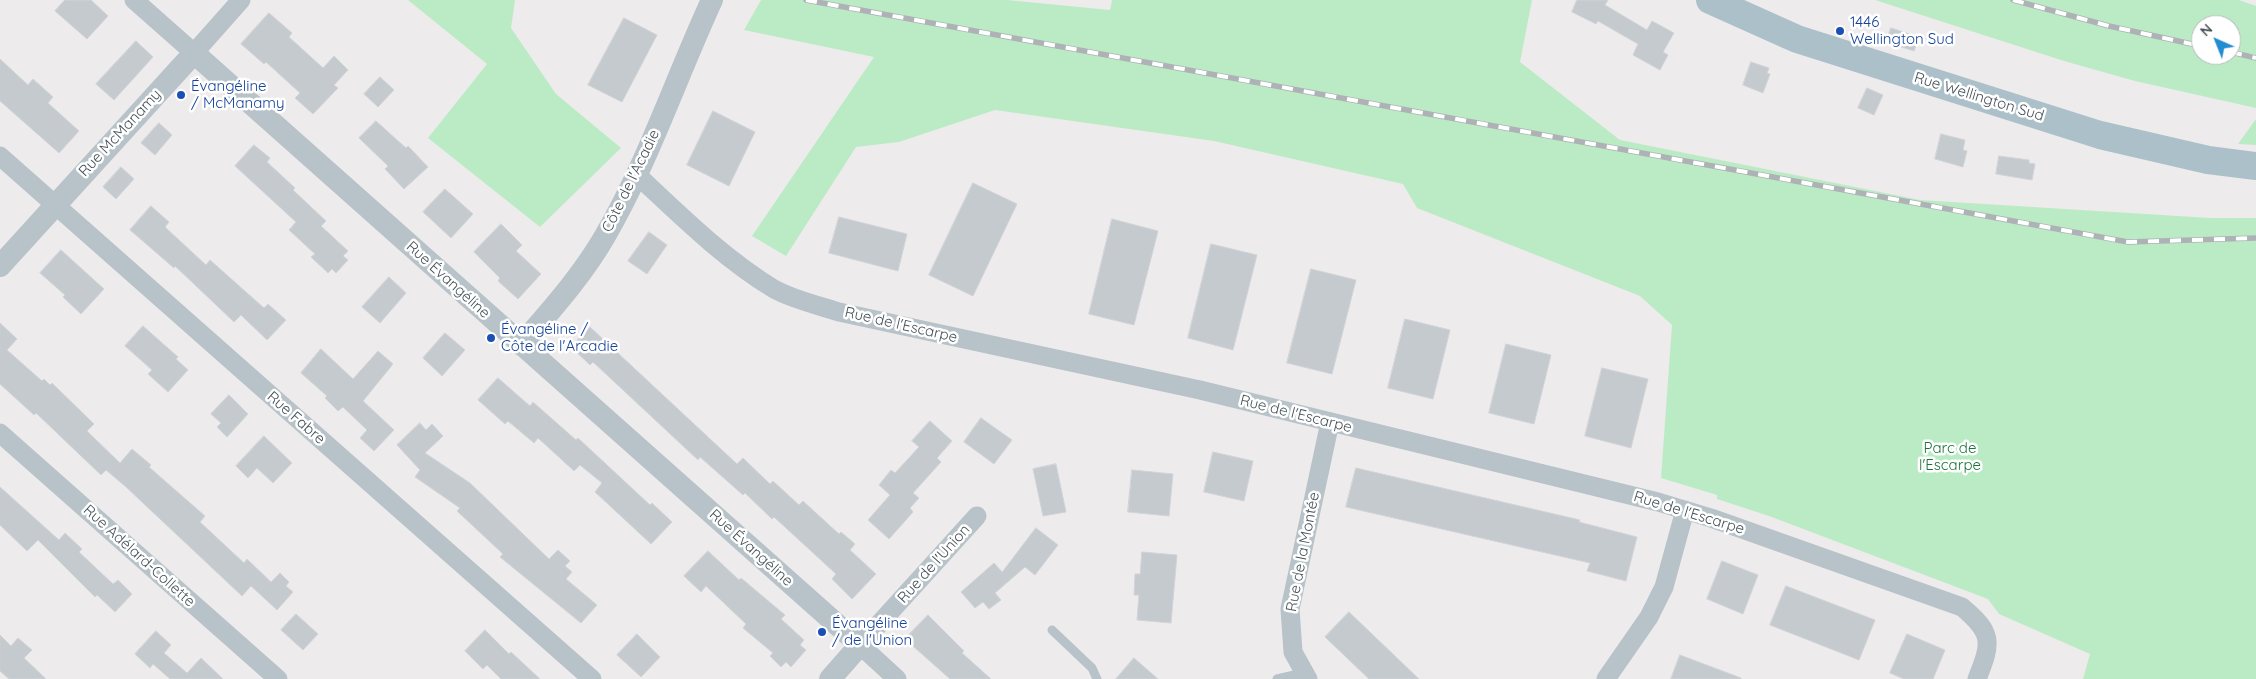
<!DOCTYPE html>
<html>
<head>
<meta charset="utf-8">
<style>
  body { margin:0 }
  #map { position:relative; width:2256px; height:679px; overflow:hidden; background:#eeebec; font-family:Quicksand,sans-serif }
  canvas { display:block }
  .north { position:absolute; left:2191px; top:15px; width:50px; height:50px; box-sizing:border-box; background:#fff; border:1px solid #b5babc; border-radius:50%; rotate:316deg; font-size:14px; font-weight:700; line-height:20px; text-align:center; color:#455258 }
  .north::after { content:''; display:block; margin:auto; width:18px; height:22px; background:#228ed2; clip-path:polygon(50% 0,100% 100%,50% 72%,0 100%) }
</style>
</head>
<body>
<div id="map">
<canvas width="2256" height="679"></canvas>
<div class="north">N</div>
</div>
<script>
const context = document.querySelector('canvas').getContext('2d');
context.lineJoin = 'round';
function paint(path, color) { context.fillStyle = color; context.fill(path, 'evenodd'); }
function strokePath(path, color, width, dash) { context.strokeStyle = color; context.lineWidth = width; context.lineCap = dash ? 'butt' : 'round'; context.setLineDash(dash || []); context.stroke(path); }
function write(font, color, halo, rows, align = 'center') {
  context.font = font + ' Quicksand,sans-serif'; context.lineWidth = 5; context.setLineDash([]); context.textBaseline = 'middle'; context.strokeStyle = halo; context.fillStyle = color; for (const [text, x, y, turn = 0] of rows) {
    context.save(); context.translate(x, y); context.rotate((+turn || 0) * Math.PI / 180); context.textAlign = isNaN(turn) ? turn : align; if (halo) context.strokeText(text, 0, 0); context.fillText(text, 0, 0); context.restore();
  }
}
paint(new Path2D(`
  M 408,0 L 515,0 L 511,28 L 556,94 L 621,148 L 540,227 L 428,138 L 487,64 Z
  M 761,0 L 1007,0 L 1110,10 L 1112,0 L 1532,0 L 1520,62 L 1620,140 L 1920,200 L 2210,218 L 2256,218 L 2256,679 L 2083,679 L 2090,654 L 1999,614 L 1988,599 L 1769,516 L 1717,499 L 1717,495 L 1661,478 L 1672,325 L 1640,296 L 1417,208 L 1403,184 L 1214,141 L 995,110 L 899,142 L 856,147 L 786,256 L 752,236 L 874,57 L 744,30 Z
  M 1875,0 L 2239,0 L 2256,6 L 2256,108 L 2135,81 L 2064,61 ZM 2201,25 L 2231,25 L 2231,55 L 2201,55 Z
  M 2256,119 L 2256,145 L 2238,144 Z`), '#bbebc5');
const building = new Path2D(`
  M 65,0 L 91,0 L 108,16 L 87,39 L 55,11 Z
  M 1577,0 L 1608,0 L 1605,5 L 1647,30 L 1652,21 L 1674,33 L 1663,52 L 1668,55 L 1660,70 L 1633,55 L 1638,44 L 1598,21 L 1596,24 L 1572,12 Z
  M 269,13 L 292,33 L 289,37 L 323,68 L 334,56 L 348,70 L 334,85 L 338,88 L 313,114 L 295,98 L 300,93 L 266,62 L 264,64 L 241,44 Z
  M 624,18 L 657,35 L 622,102 L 588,85 Z
  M 1891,28 L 1919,37 L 1914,51 L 1886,42 Z
  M 136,41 L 153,57 L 114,100 L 96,84 Z
  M 0,59 L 28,85 L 33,79 L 53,97 L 48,103 L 79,131 L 59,153 L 0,101 Z
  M 1751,62 L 1769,68 L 1767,73 L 1770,74 L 1763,93 L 1743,85 Z
  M 380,77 L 394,90 L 378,107 L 364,94 Z
  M 1867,88 L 1883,95 L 1874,115 L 1858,108 Z
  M 713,111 L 755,132 L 729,186 L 687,165 Z
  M 376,121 L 406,148 L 408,146 L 428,167 L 404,189 L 385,169 L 388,166 L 359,138 Z
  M 159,123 L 172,135 L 155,155 L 141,143 Z
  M 1941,134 L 1965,140 L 1963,150 L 1967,151 L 1963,167 L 1935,159 Z
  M 254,145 L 270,158 L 267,162 L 295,188 L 293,190 L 326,221 L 321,226 L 348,251 L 343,256 L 348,260 L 336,273 L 332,269 L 328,273 L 311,257 L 315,254 L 289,230 L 296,222 L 235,166 Z
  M 1999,156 L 2029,160 L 2029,163 L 2035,164 L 2032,180 L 1996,174 Z
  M 121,167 L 134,179 L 116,199 L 103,187 Z
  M 973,183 L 1017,204 L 973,296 L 929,275 Z
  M 445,189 L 473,214 L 451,238 L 423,212 Z
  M 151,206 L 169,222 L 165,227 L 206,265 L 210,260 L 264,308 L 268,304 L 286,320 L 267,340 L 241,315 L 234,322 L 175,266 L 174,268 L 130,230 Z
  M 839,217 L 907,234 L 898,271 L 829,253 Z
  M 1112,219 L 1158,231 L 1134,325 L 1089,314 Z
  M 501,224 L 522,245 L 516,251 L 541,274 L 518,299 L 498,281 L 500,278 L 474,252 Z
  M 649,232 L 667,245 L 647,274 L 628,261 Z
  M 1211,244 L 1257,255 L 1233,350 L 1188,338 Z
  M 61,250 L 104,289 L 81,314 L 63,297 L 65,295 L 40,273 Z
  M 1311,269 L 1356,280 L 1332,374 L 1287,363 Z
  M 389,277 L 406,293 L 380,323 L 362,307 Z
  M 1405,319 L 1450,330 L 1433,399 L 1388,388 Z
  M 0,323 L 17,339 L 7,350 L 42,381 L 44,379 L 50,385 L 52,383 L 94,424 L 87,431 L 120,463 L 132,449 L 151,465 L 149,467 L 205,516 L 200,522 L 244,563 L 247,559 L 271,582 L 280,573 L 289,582 L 286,586 L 293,592 L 277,610 L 251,586 L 242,596 L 126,487 L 106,470 L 101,475 L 36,413 L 34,415 L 0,384 Z
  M 143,326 L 178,357 L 176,359 L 188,370 L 168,392 L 148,374 L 152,370 L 125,346 Z
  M 590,327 L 737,464 L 743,458 L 770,484 L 773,481 L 799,505 L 803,501 L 839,534 L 841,532 L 855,544 L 850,550 L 876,574 L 852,599 L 832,579 L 836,574 L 774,517 L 772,519 L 745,493 L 743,495 L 700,457 L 698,460 L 593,362 L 590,365 L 571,347 Z
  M 445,333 L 465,350 L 442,376 L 423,358 Z
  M 1506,344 L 1551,355 L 1534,424 L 1489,413 Z
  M 321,349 L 353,379 L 378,351 L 393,364 L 363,401 L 394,430 L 374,451 L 360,438 L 367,430 L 343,407 L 338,411 L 325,398 L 327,396 L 301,373 Z
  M 1602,368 L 1648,379 L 1631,448 L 1585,436 Z
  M 498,378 L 530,406 L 533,402 L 576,440 L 578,438 L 650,505 L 652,503 L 672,522 L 651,544 L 595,492 L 602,483 L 580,465 L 574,471 L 538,438 L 534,443 L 508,421 L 505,424 L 478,400 Z
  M 229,395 L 248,414 L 227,437 L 217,427 L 221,423 L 211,414 Z
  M 981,418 L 1012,440 L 994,464 L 964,442 Z
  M 930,421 L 952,441 L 937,458 L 941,462 L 913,493 L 919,498 L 910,508 L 913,512 L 889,539 L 868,520 L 890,495 L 879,485 L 891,470 L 895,473 L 919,447 L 912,441 Z
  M 420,423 L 426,430 L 432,424 L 443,436 L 425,453 L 470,483 L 549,559 L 558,550 L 570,561 L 565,566 L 572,572 L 566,579 L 597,605 L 581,623 L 500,557 L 503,554 L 457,511 L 460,508 L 415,477 L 420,470 L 397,445 Z
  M 264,436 L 292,463 L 273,483 L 257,468 L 248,478 L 236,466 Z
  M 1213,452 L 1253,461 L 1244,501 L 1204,492 Z
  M 1056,464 L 1066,512 L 1043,516 L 1033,469 Z
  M 1356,468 L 1580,520 L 1579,522 L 1637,537 L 1626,581 L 1587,571 L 1590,563 L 1346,507 Z
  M 1132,470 L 1173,474 L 1169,516 L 1128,512 Z
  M 0,487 L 59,540 L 65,533 L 82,549 L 79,552 L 113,584 L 118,580 L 132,594 L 115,612 L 97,595 L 95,597 L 38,540 L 27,551 L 0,525 Z
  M 1036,528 L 1058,545 L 1035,575 L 1025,567 L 995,593 L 1001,600 L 989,609 L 983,602 L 975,608 L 961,592 L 994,563 L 1002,572 Z
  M 708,551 L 739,580 L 741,578 L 785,615 L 781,619 L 804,640 L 800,645 L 806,650 L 791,667 L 786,662 L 781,667 L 770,656 L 773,653 L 743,628 L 746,624 L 706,586 L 701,592 L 684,576 Z
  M 1142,552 L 1177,555 L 1171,623 L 1137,620 L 1139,595 L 1134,595 L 1135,574 L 1140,574 Z
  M 1722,561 L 1758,575 L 1743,614 L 1707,599 Z
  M 1786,586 L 1875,620 L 1859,660 L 1770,625 Z
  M 1349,612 L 1419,679 L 1369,679 L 1325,637 Z
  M 296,614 L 318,634 L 303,650 L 281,630 Z
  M 928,615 L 964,651 L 962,653 L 991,679 L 950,679 L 905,639 Z
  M 485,630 L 509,654 L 511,652 L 540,679 L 501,679 L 487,665 L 483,669 L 465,651 Z
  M 156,631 L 171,645 L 164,653 L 187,673 L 201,658 L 223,679 L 170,679 L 153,664 L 150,668 L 135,654 Z
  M 637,634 L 660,657 L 641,677 L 617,655 Z
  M 1907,634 L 1945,650 L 1933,679 L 1904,679 L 1890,673 Z
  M 0,635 L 11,646 L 18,638 L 32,650 L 24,658 L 46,679 L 9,679 L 0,671 Z
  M 1680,655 L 1741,678 L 1741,679 L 1671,679 Z
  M 1134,658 L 1158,679 L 1116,679 Z`);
paint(building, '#c5cace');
strokePath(building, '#d0d3d7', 1);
strokePath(new Path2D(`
  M 1052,630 L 1092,668 L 1097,679
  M 1277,679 L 1303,673`), '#b7c3c8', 9);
strokePath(new Path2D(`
  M 134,0 L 194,53 L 241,0
  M 0,156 L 592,679
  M 636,174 C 680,215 723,258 774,289 C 794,300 818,305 839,312 L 1200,390 L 1658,502 L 1711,518 L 1962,607 C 1993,633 1992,642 1977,679
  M 0,433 L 278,679
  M 897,679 L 860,645 L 977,516
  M 1308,679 L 1293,652 L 1290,609 L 1330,422
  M 1606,679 L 1649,617 L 1664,587 L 1685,510`), '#b7c3c8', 19);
strokePath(new Path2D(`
  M 0,266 L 194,53 L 860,645 L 830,679
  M 521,345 C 551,310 582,276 605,236 C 648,162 676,78 712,0`), '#b7c3c8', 22);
strokePath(new Path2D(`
  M 1710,0 L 1797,39 L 2100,135 L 2208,160 L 2256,166`), '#acc0ca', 28);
const rail = new Path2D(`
  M 806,0 L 2128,242 L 2256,238
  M 2013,0 L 2109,26 L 2201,46
  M 2231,52 L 2256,58`);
strokePath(rail, '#aeb2b6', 5.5);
strokePath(rail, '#fff', 4, [11]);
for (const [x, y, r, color] of [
  [1840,31,5,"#1a4fb4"],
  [181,95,5,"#1a4fb4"],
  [491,338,5,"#1a4fb4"],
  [822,632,5,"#1a4fb4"]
]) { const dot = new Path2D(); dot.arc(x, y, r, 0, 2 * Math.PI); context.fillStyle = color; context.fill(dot); strokePath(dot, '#fff', 2); }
write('15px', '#164399', '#fff', [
  ["1446",1850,22],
  ["Wellington Sud",1850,39],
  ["Évangéline",191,86],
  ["/ McManamy",191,103],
  ["Évangéline /",501,329],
  ["Côte de l'Arcadie",501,346],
  ["Évangéline",832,623],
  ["/ de l'Union",832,640]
], 'left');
write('15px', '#455258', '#fff', [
  ["Rue Wellington Sud",1979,97,17],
  ["Rue McManamy",120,133,-47],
  ["Côte de l'Acadie",631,181,-64],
  ["Rue Évangéline",448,280,42],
  ["Rue de l'Escarpe",901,325,13],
  ["Rue de l'Escarpe",1296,414,14],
  ["Rue Fabre",296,418,41],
  ["Rue de l'Escarpe",1689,513,17],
  ["Rue Évangéline",751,548,42],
  ["Rue de la Montée",1303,552,-79],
  ["Rue Adélard-Collette",139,556,42],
  ["Rue de l'Union",934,564,-48]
]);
write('15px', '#1b7437', '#fff', [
  ["Parc de",1950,448],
  ["l'Escarpe",1950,465]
]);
</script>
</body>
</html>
